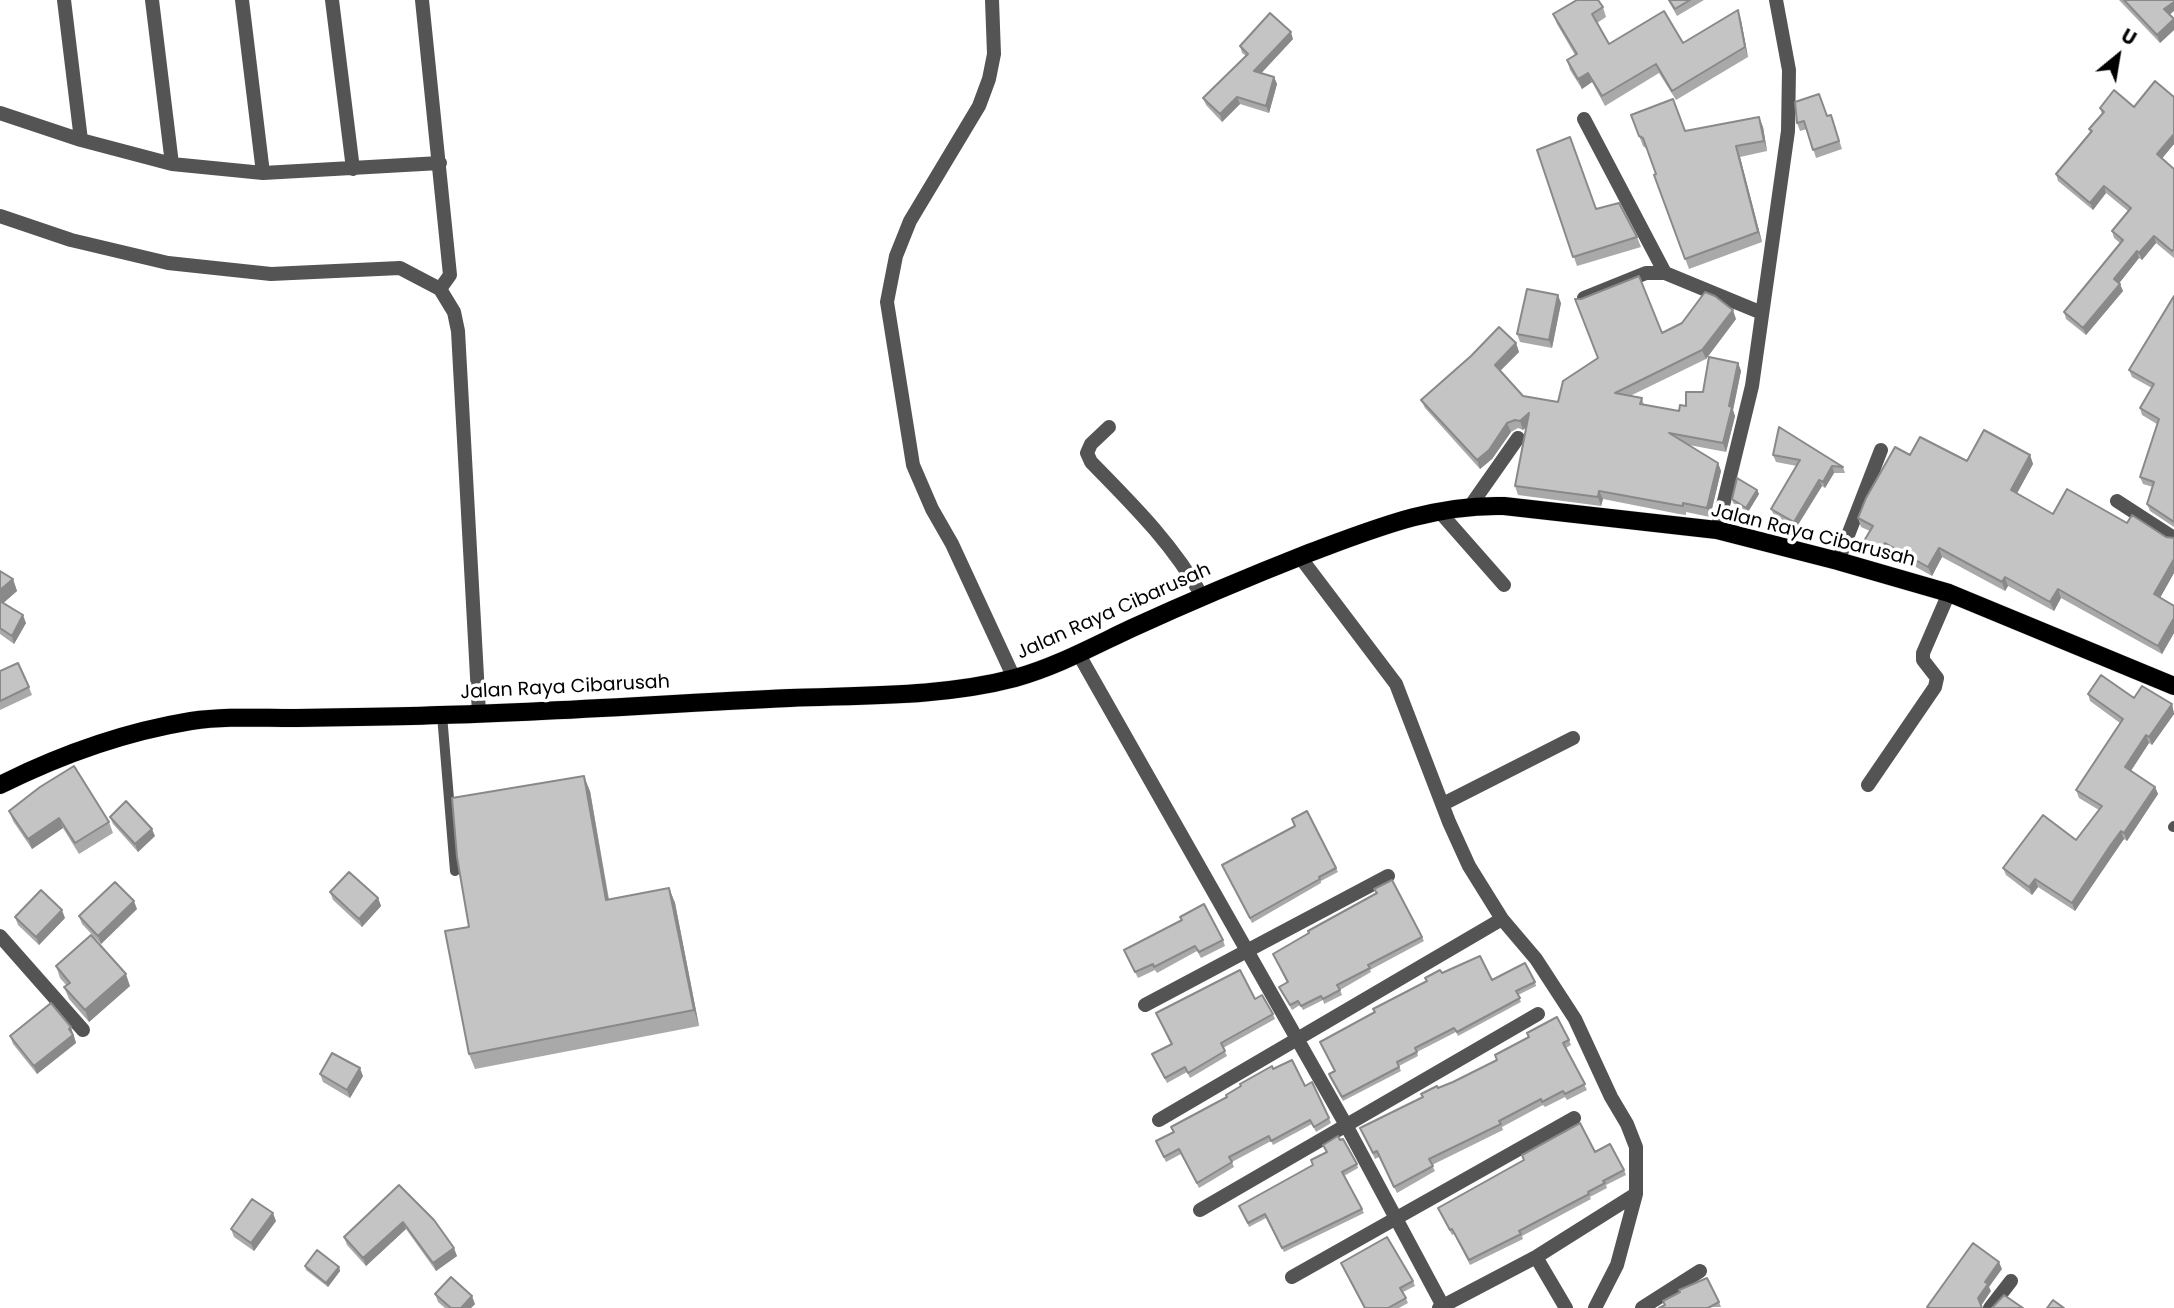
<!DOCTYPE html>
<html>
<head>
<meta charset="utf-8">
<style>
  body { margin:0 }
  #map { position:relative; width:2174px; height:1308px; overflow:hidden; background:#fff; font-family:Poppins,sans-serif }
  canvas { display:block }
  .north { position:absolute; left:2083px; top:21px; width:70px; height:70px; -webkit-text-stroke:5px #fff; paint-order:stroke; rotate:30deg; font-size:19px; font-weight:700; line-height:28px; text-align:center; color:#000 }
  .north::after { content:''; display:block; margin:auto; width:24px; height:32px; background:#000; clip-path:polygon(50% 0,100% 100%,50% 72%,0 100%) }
</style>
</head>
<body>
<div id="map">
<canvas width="2174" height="1308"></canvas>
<div class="north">U</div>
</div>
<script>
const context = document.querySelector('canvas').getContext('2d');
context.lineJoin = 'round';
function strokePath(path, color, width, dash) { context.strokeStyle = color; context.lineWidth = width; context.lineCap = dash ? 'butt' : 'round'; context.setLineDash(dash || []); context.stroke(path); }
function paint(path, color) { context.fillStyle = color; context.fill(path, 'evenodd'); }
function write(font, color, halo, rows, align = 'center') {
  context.font = font + ' Poppins,sans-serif'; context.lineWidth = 7; context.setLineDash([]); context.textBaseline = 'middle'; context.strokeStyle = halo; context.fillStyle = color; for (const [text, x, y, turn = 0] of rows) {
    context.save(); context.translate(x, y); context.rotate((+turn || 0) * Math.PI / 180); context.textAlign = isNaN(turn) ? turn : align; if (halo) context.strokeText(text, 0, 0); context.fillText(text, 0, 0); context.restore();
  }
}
const primary = new Path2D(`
  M 0,785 C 60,755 124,732 191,721 C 225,716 258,718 292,718 C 341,717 391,717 440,715 C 557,712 674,703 790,698 C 864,695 943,697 1015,678 C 1055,667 1092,647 1130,629 C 1189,602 1248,577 1309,553 C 1374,529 1433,504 1504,506 L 1717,530 L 1838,561 L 1949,593 L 2174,686`);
strokePath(primary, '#dbdbdb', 19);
strokePath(new Path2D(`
  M 442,715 L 455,871
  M 2173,827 L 2174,826`), '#545454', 10);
strokePath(new Path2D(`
  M 64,0 L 81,140
  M 152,0 L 172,164
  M 242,0 L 263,173
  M 332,0 L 353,169
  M 422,0 L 450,275 L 440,289
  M 992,0 L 994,54 L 989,79 L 979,106 L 910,221 L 896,256 L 887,302 L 913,465 L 932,509 L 952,544 L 1014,678
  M 0,113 L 81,140 L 172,164 L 263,173 L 440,163
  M 1584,119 L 1665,273
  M 0,216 L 71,240 L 168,263 L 271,274 L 400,268 L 440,289 L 454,312 L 458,331 L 479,713
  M 1584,298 L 1646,273 L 1665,273 L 1762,313
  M 1109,427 L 1091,444 L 1087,453 L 1091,462 C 1133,505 1172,543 1202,596
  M 2117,501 L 2174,538
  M 1471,505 L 1518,438
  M 1438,510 L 1504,585
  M 1717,530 L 1752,386 L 1788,131 L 1789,70 L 1776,0
  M 1300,557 L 1396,684 L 1449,822 L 1469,866 L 1502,919 L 1536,959 L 1575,1019 L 1611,1097 L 1627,1124 L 1636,1147 L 1636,1194 L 1617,1265 L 1595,1308
  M 1838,561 L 1881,450
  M 1078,653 L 1346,1125 L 1444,1308
  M 1868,785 L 1935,687 L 1937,678 L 1923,660 L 1923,653 L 1949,593
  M 1443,804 L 1573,738
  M 0,936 L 83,1030
  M 1145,1005 L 1388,876
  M 1159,1120 L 1502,919
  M 1200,1210 L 1538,1014
  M 1536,1257 L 1566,1308
  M 1292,1277 L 1574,1118
  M 1439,1308 L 1536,1257 L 1636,1194
  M 1642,1308 L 1700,1271
  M 1990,1308 L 2011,1281`), '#545454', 14);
strokePath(primary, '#000', 18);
paint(new Path2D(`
  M 1668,0 L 1704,0 L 1677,16 Z
  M 2119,0 L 2174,0 L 2170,15 L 2174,19 L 2174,30 L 2160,43 Z
  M 1603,7 L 1606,17 L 1597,23 L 1609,44 L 1683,43 L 1741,20 L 1748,57 L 1676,100 L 1659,73 L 1605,106 L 1592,82 L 1582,89 L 1570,70 L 1567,60 L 1575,55 L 1557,24 L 1553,14 Z
  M 1293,39 L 1261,73 L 1274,77 L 1277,84 L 1269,113 L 1240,104 L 1222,122 L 1206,105 L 1203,98 L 1246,56 L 1242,53 L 1240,46 Z
  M 2174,97 L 2174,144 L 2162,158 L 2174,169 L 2174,258 L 2156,243 L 2142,260 L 2139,258 L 2119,283 L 2123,291 L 2086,335 L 2066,319 L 2064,312 L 2120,243 L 2114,238 L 2112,231 L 2128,211 L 2106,193 L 2093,210 L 2058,181 L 2056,174 L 2090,132 L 2089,129 L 2102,114 L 2100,108 L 2134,107 Z
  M 1795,102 L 1827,116 L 1831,115 L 1842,149 L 1816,158 L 1807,129 L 1800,131 L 1797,123 Z
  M 1631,115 L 1685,131 L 1759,117 L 1763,127 L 1767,151 L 1740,157 L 1762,242 L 1689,269 L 1654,175 L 1656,174 L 1647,149 L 1643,146 Z
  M 1537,150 L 1596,209 L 1637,237 L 1641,247 L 1577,266 Z
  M 2174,296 L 2174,527 L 2150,511 L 2147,504 L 2153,487 L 2143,484 L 2140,477 L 2157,424 L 2142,415 L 2140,408 L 2152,388 L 2132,377 L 2129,370 Z
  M 1561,303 L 1552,348 L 1520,342 L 1517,334 Z
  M 1736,319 L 1706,359 L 1630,396 L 1642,398 L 1644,405 L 1679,411 L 1686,406 L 1738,363 L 1741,371 L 1733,410 L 1735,416 L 1726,452 L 1689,445 L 1718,463 L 1721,471 L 1710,517 L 1686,512 L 1686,515 L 1679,514 L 1603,499 L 1601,506 L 1518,495 L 1515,486 L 1526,427 L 1523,430 L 1518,428 L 1511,432 L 1492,459 L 1480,469 L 1425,408 L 1421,400 L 1516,343 L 1519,352 L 1500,371 L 1523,396 L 1558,402 L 1662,333 Z
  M 1773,455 L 1843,467 L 1845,473 L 1834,473 L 1825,488 L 1822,486 L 1796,528 L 1774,515 L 1771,509 L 1797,466 L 1776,462 Z
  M 2030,455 L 2033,464 L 2017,493 L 2053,514 L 2127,523 L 2166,537 L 2174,538 L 2174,573 L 2160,598 L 2174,606 L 2174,633 L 2162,654 L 2061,598 L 2054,611 L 2008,586 L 2005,591 L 1942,557 L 1932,576 L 1889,552 L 1884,560 L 1868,550 L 1864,541 L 1870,531 L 1861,527 L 1858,518 L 1967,461 Z
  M 1757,490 L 1759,494 L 1748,512 L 1733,503 L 1732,499 Z
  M 0,571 L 13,579 L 17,591 L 3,603 L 26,623 L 14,644 L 0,634 Z
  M 0,671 L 29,687 L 32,695 L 0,710 Z
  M 2088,694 L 2134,698 L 2172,704 L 2174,714 L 2152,745 L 2149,743 L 2131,771 L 2155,787 L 2158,794 L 2127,841 L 2124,839 L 2112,854 L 2075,911 L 2038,887 L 2032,895 L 2006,875 L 2003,868 L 2076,840 L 2099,810 L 2079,798 L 2076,790 L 2120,723 L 2090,701 Z
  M 590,791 L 609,899 L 669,888 L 675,903 L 699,1026 L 475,1069 L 469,1054 L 469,927 Z
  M 9,811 L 109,822 L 113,833 L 79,854 L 63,828 L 32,849 L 13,821 Z
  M 110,817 L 155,836 L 138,852 L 113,824 Z
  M 1292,819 L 1336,868 L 1338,872 L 1321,881 L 1321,883 L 1252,923 L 1222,865 L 1295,826 Z
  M 1374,889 L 1422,937 L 1424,941 L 1370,970 L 1371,972 L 1340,990 L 1342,995 L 1324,1004 L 1323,1000 L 1303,1010 L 1300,1005 L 1292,1010 L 1279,987 L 1287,983 L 1273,954 L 1309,933 L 1376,894 Z
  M 330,892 L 378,898 L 381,906 L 362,927 L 333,900 Z
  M 137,909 L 101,944 L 82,924 L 79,916 Z
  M 15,917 L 65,918 L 39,945 L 18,925 Z
  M 1223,940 L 1225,946 L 1201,958 L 1197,951 L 1157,973 L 1155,970 L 1138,978 L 1124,950 Z
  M 56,966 L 130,986 L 89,1022 L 69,999 L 64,987 L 67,986 L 60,978 Z
  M 1492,980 L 1535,982 L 1536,986 L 1518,995 L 1521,1002 L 1458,1036 L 1456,1032 L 1417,1052 L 1418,1056 L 1399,1066 L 1401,1071 L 1343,1101 L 1330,1078 L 1329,1074 L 1335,1071 L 1320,1042 L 1375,1012 Z
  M 1255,999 L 1273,1014 L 1275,1019 L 1223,1048 L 1227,1056 L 1190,1078 L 1187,1072 L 1167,1083 L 1152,1054 L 1171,1045 L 1156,1013 Z
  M 74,1035 L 74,1036 L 76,1043 L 37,1074 L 13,1044 L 10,1036 Z
  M 1569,1040 L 1571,1045 L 1566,1048 L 1587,1090 L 1567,1100 L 1565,1097 L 1545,1107 L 1543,1105 L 1502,1127 L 1503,1130 L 1432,1165 L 1435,1171 L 1397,1193 L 1379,1157 L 1375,1159 L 1360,1128 L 1497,1060 L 1495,1055 Z
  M 1273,1069 L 1329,1118 L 1331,1123 L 1316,1132 L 1312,1124 L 1273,1145 L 1271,1141 L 1232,1162 L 1234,1167 L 1199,1188 L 1181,1154 L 1166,1162 L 1156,1141 L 1173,1133 L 1171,1127 L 1227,1097 Z
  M 320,1074 L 363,1076 L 350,1098 L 323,1082 Z
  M 1323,1145 L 1357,1164 L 1358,1168 L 1344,1176 L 1364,1213 L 1284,1252 L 1266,1218 L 1249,1227 L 1239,1206 L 1313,1166 L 1326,1152 Z
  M 1595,1152 L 1624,1170 L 1626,1175 L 1606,1185 L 1607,1188 L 1590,1197 L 1591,1199 L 1522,1236 L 1523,1239 L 1470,1265 L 1454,1234 L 1452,1235 L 1438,1208 L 1523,1160 L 1522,1155 Z
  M 399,1185 L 457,1256 L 436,1271 L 406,1229 L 366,1266 L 347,1245 L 344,1237 Z
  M 276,1221 L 254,1251 L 234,1237 L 231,1229 Z
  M 1341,1263 L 1413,1281 L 1415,1286 L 1403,1292 L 1408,1303 L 1399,1308 L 1364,1308 Z
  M 305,1266 L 339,1267 L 340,1271 L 328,1287 L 306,1270 Z
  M 435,1294 L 475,1304 L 471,1308 L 445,1308 L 438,1302 Z
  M 1663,1301 L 1719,1302 L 1721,1307 L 1659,1308 L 1665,1305 Z`), '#a9a9a9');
paint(new Path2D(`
  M 2174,2 L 2174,11 L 2167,17 L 2164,9 Z
  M 1738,10 L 1741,20 L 1748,57 L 1745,47 Z
  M 2174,19 L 2174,30 L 2160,43 L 2157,35 Z
  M 1291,32 L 1293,39 L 1256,79 L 1254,71 Z
  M 1588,73 L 1592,82 L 1582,89 L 1578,79 Z
  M 1274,77 L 1277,84 L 1269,113 L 1266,106 Z
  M 1237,97 L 1240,104 L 1222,122 L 1220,114 Z
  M 1759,117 L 1763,127 L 1767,151 L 1764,141 Z
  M 2174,134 L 2174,144 L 2160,161 L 2157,154 Z
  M 1736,146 L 1740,157 L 1762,242 L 1758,232 Z
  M 2104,186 L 2106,193 L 2093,210 L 2090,203 Z
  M 2154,236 L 2156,243 L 2142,260 L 2139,253 Z
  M 2137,251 L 2139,258 L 2117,286 L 2114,279 Z
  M 2120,284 L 2123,291 L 2086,335 L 2083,328 Z
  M 1558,295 L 1561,303 L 1552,348 L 1549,340 Z
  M 1733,310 L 1736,319 L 1706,359 L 1702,350 Z
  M 1516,343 L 1519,352 L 1498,373 L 1495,365 Z
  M 1738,363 L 1741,371 L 1733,410 L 1735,416 L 1726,452 L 1723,443 L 1729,406 Z
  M 1529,413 L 1532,422 L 1523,430 L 1520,421 Z
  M 1507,423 L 1511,432 L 1492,459 L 1480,469 L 1477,460 Z
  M 2030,455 L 2033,464 L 2014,499 L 2011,490 Z
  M 1718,463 L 1721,471 L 1710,517 L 1707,508 Z
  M 1832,466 L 1834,473 L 1825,488 L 1823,482 Z
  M 1819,480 L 1822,486 L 1796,528 L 1794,522 Z
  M 1757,490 L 1759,494 L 1748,512 L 1746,508 Z
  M 1599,491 L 1603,499 L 1601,506 L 1598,497 Z
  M 1885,543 L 1889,552 L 1884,560 L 1881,551 Z
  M 1939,548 L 1942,557 L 1932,576 L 1928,567 Z
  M 2174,559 L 2174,573 L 2157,603 L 2154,594 Z
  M 2005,577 L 2008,586 L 2005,591 L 2002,582 Z
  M 13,579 L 17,591 L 0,606 L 0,590 Z
  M 2058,589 L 2061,598 L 2054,611 L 2050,602 Z
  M 23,615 L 26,623 L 14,644 L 12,636 Z
  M 2174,618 L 2174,633 L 2162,654 L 2158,646 Z
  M 2172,704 L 2174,714 L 2152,745 L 2149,737 Z
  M 2146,735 L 2149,743 L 2128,775 L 2125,767 Z
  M 584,776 L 590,791 L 611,915 L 606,900 Z
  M 2155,787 L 2158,794 L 2127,841 L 2124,833 Z
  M 59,818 L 63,828 L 32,849 L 28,839 Z
  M 152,829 L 155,836 L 138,852 L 135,844 Z
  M 2121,831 L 2124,839 L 2075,911 L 2072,903 Z
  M 2035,879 L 2038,887 L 2032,895 L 2029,887 Z
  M 669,888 L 675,903 L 699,1026 L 694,1010 Z
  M 378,898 L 381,906 L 362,927 L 359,919 Z
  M 134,901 L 137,909 L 101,944 L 98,936 Z
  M 62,910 L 65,918 L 39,945 L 36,937 Z
  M 126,974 L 130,986 L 89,1022 L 85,1010 Z
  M 71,1027 L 76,1043 L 37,1074 L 34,1066 Z
  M 360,1068 L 363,1076 L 350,1098 L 347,1090 Z
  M 273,1213 L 276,1221 L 254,1251 L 251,1243 Z
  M 403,1222 L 406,1229 L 366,1266 L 363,1258 Z
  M 454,1248 L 457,1256 L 436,1271 L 433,1263 Z
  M 1999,1262 L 2002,1269 L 1989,1287 L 1991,1291 L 1981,1306 L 1978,1298 L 1985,1282 Z
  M 339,1267 L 340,1271 L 328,1287 L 326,1283 Z
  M 472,1296 L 475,1304 L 471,1308 L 461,1308 Z`), '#898989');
const building = new Path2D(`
  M 1577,0 L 1598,0 L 1603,7 L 1592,14 L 1609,44 L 1664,11 L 1683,43 L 1738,10 L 1745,47 L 1672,91 L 1656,64 L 1602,96 L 1588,73 L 1578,79 L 1567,60 L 1577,54 L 1553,14 Z
  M 1669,0 L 1690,0 L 1675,9 Z
  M 2124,0 L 2174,0 L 2174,2 L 2164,9 L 2174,19 L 2157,35 Z
  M 1270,13 L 1291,32 L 1254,71 L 1274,77 L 1266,106 L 1237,97 L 1220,114 L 1203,98 L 1248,54 L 1240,46 Z
  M 2155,81 L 2174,97 L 2174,134 L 2157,154 L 2174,169 L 2174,249 L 2172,251 L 2154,236 L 2139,253 L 2137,251 L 2114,279 L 2120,284 L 2083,328 L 2064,312 L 2123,240 L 2112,231 L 2131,208 L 2104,186 L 2090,203 L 2056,174 L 2092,131 L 2089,129 L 2104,112 L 2100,108 L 2114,90 L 2134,107 Z
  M 1819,94 L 1827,116 L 1831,115 L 1839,141 L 1813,150 L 1804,121 L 1797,123 L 1795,102 Z
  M 1673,99 L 1685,131 L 1759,117 L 1764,141 L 1736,146 L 1758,232 L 1685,259 L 1654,175 L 1656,174 L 1643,138 L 1639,136 L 1631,115 Z
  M 1570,137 L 1596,209 L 1619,203 L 1637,237 L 1573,257 L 1537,150 Z
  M 1639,276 L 1662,333 L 1682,323 L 1705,292 L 1715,296 L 1733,310 L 1702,350 L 1615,393 L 1642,398 L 1640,404 L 1679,411 L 1680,405 L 1686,406 L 1686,392 L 1703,392 L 1709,357 L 1738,363 L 1729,406 L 1732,407 L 1723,443 L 1669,433 L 1718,463 L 1707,508 L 1683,503 L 1683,506 L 1676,505 L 1599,491 L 1598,497 L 1515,486 L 1529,413 L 1520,421 L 1515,420 L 1507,423 L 1489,450 L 1477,460 L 1421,400 L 1471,356 L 1499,327 L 1516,343 L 1495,365 L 1523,396 L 1558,402 L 1563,381 L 1598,358 L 1575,299 L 1581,299 Z
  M 1527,289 L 1558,295 L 1549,340 L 1517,334 Z
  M 2174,296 L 2174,522 L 2147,504 L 2154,482 L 2140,477 L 2159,419 L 2140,408 L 2154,384 L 2129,370 Z
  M 1779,427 L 1843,467 L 1832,466 L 1823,482 L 1819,480 L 1794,522 L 1771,509 L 1800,460 L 1773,455 Z
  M 1984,430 L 2030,455 L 2011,490 L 2053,514 L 2067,489 L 2127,523 L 2132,515 L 2166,537 L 2174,538 L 2174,559 L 2154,594 L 2174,606 L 2174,618 L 2158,646 L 2058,589 L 2050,602 L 2005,577 L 2002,582 L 1939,548 L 1928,567 L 1885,543 L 1881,551 L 1864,541 L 1873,526 L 1858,518 L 1866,498 L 1895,447 L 1910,455 L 1920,437 L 1967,461 Z
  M 1737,478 L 1757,490 L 1746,508 L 1732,499 Z
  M 0,571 L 13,579 L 0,590 Z
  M 0,601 L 23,615 L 12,636 L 0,628 Z
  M 18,663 L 29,687 L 0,701 L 0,671 Z
  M 2101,675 L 2134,698 L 2142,686 L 2172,704 L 2149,737 L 2146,735 L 2125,767 L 2155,787 L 2124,833 L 2121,831 L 2110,846 L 2072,903 L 2035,879 L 2029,887 L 2003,868 L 2043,815 L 2076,840 L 2102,806 L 2076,790 L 2123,719 L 2088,694 Z
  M 74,766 L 109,822 L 75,843 L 59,818 L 28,839 L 9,811 L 40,787 Z
  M 584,776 L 606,900 L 669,888 L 694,1010 L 469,1054 L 445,931 L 469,927 L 457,857 L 452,798 Z
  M 126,801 L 152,829 L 135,844 L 110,817 Z
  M 1307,811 L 1336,868 L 1319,877 L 1320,879 L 1250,918 L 1222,865 L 1295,826 L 1292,819 Z
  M 349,872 L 378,898 L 359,919 L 330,892 Z
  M 1392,880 L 1422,937 L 1368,965 L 1370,968 L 1337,985 L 1340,990 L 1323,999 L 1321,996 L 1301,1006 L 1298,1001 L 1290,1005 L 1279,987 L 1288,982 L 1273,954 L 1309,933 L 1308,931 L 1377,893 L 1374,889 Z
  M 115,882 L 134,901 L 98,936 L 79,916 Z
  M 41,890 L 62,910 L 36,937 L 15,917 Z
  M 1204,904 L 1223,940 L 1199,952 L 1195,946 L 1154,967 L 1153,964 L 1135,972 L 1124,950 L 1182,920 L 1180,917 Z
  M 91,935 L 126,974 L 85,1010 L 64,987 L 70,983 L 56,966 Z
  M 1480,956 L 1492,980 L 1525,963 L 1535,982 L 1516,991 L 1520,998 L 1457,1032 L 1454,1028 L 1415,1048 L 1417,1052 L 1397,1062 L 1399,1067 L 1342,1097 L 1329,1074 L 1335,1071 L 1320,1042 L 1375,1012 L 1373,1009 L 1427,981 L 1425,978 L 1440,970 L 1442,973 Z
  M 1240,970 L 1255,999 L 1262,995 L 1273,1014 L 1221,1043 L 1225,1051 L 1188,1073 L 1185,1067 L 1165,1078 L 1152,1054 L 1172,1044 L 1156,1013 Z
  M 51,1003 L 71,1027 L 69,1029 L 73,1035 L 34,1066 L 10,1036 Z
  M 1557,1017 L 1569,1040 L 1563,1043 L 1585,1084 L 1565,1094 L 1563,1091 L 1542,1102 L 1541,1099 L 1499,1121 L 1501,1124 L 1429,1159 L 1433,1166 L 1394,1187 L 1377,1151 L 1373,1153 L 1360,1128 L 1423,1097 L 1421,1094 L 1437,1086 L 1438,1088 L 1453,1082 L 1497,1060 L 1495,1055 L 1529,1037 L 1527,1033 Z
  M 332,1053 L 360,1068 L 347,1090 L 320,1074 Z
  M 1292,1060 L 1305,1086 L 1312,1082 L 1329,1118 L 1314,1127 L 1310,1120 L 1271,1141 L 1269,1136 L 1229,1157 L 1232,1162 L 1197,1183 L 1179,1149 L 1164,1157 L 1156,1141 L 1174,1132 L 1171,1127 L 1227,1097 L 1226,1095 L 1241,1086 L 1240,1084 L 1272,1066 L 1273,1069 Z
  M 1580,1123 L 1595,1152 L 1610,1144 L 1624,1170 L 1603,1181 L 1605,1183 L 1588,1192 L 1589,1194 L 1519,1231 L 1521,1234 L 1469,1260 L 1452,1229 L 1450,1230 L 1438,1208 L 1524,1160 L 1522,1155 Z
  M 1338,1136 L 1340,1140 L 1343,1139 L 1357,1164 L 1342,1172 L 1362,1209 L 1282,1248 L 1265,1214 L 1248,1223 L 1239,1206 L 1313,1165 L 1311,1160 L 1327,1152 L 1323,1145 Z
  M 399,1185 L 434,1220 L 454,1248 L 433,1263 L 403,1222 L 363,1258 L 344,1237 Z
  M 252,1199 L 273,1213 L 251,1243 L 231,1229 Z
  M 1387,1237 L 1413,1281 L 1400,1288 L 1406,1298 L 1388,1308 L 1365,1308 L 1341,1263 Z
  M 1973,1243 L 1999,1262 L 1985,1282 L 1988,1284 L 1978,1298 L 1982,1308 L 1930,1308 L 1927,1307 Z
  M 317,1250 L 339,1267 L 326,1283 L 305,1266 Z
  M 451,1277 L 472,1296 L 461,1308 L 451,1308 L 435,1294 Z
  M 1707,1278 L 1719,1302 L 1708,1308 L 1659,1308 L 1665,1305 L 1663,1301 L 1680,1292 L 1679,1290 Z
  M 2004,1295 L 2023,1308 L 1992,1308 Z
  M 2053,1300 L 2064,1308 L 2047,1308 Z`);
paint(building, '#c4c4c4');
strokePath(building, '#898989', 2);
write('19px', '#000', '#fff', [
  ["Jalan Raya Cibarusah",1813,536,14],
  ["Jalan Raya Cibarusah",1114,612,-24],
  ["Jalan Raya Cibarusah",565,688,-3]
]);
</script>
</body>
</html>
